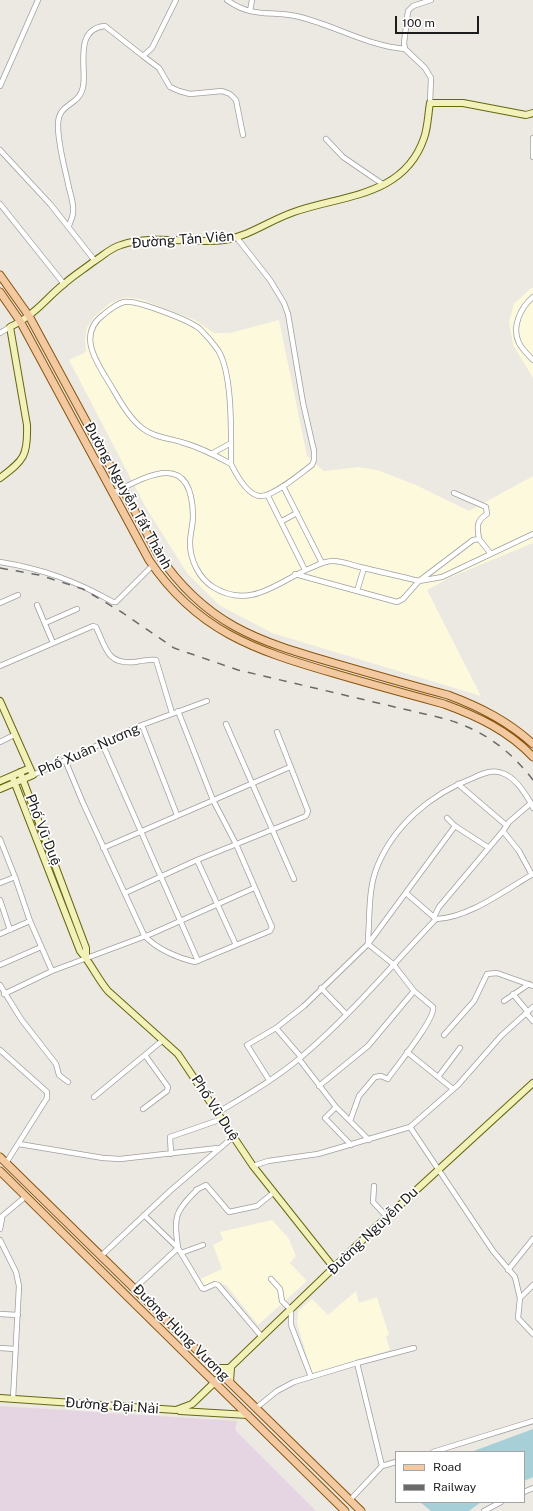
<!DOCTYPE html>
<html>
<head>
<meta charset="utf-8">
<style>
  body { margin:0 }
  #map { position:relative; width:533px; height:1511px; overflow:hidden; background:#ece8e2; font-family:"Public Sans",sans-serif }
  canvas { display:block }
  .legend { position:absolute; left:395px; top:1451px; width:130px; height:52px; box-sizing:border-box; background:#fff; border:1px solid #a4a4a4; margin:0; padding:5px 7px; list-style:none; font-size:12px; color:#1c1c1c }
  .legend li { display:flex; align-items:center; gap:8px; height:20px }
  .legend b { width:20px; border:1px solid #a4a4a4 }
  .scale { position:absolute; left:395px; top:16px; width:84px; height:18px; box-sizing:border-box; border:2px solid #1c1c1c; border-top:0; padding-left:5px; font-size:12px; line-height:14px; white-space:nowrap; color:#1c1c1c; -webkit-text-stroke:3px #fff; paint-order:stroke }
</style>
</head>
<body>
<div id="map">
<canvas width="533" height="1511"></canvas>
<ul class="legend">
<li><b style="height:5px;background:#f3c9a1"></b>Road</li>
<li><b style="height:5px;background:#6a6a6a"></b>Railway</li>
</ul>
<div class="scale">100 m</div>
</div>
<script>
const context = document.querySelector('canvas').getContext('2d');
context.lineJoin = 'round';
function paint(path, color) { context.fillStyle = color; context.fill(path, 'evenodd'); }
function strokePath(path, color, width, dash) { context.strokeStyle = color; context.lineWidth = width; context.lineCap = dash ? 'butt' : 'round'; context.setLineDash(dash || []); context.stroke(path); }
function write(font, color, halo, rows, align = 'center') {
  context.font = font + ' "Public Sans",sans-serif'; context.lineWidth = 3.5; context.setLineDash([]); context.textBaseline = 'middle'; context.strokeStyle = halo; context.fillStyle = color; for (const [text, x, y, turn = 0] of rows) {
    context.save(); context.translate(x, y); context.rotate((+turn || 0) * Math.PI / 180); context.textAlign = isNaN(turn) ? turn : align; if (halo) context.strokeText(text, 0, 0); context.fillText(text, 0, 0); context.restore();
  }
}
paint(new Path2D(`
  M 0,1406 L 237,1421 L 235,1430 L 316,1511 L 0,1511 Z`), '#e5d5e3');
paint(new Path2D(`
  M 531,288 L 533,288 L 533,378 L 513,345 L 509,322 L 514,304 Z
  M 126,297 L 140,299 L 195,320 L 214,333 L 230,333 L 279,320 L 307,456 L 324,471 L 359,467 L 377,470 L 416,485 L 469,511 L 533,476 L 533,543 L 451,577 L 427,590 L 481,696 L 272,633 L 219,605 L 187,573 L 145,506 L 69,360 L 86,352 L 85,340 L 87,327 L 95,316 L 110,303 Z
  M 272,1220 L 289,1239 L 296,1256 L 290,1263 L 307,1281 L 258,1325 L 226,1285 L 219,1283 L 204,1286 L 198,1280 L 222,1269 L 213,1245 L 223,1240 L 220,1232 Z
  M 356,1291 L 359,1303 L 377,1297 L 389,1335 L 386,1336 L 390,1350 L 312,1373 L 297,1323 L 298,1311 L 312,1299 L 328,1315 Z`), '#fcf9dc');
paint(new Path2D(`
  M 533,1429 L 533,1477 L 524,1481 L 524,1452 L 471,1452 Z
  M 420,1502 L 481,1502 L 469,1511 L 431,1511 Z`), '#a6cfd7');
const street = new Path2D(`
  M 227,0 C 253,19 272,10 300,17 C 336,26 368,46 405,49
  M 250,11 L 252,0
  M 143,56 L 159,68 L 170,87 L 179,91 L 190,94 L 222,91 L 230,94 L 236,100 L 243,135
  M 0,86 L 38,0
  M 430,103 L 431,78 L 425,68 L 405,49 L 404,43 L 408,11 L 413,6 L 431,0
  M 533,138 L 533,157
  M 326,139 L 343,157 L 384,185
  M 0,150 L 51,205 L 95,261
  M 0,204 L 64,284
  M 69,226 C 70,222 73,217 73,212 C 74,204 71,196 69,188 C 65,168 58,146 58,125 C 58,102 79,107 83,87 C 87,69 73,29 105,26 L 143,56 L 152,48 L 176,0
  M 533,297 C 521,307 511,327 519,343 C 522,349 528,355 533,360
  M 0,333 L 10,327
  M 213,453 L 231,443
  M 231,464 C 215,455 199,447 181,442 C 168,438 153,437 142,428 C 127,416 118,397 108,381 C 95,360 78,334 103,315 C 109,310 116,304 124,302 C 137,300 189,320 200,329 C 206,335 213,343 218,350 C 233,374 231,435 231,464 C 236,474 247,494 259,496 C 272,498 301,473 312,465 L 314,460 L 314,451 L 303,403 L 288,314 L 284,303 L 270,280 L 237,238
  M 283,486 L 322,563
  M 113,493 C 150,474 192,451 193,516 C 193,525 190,534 190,543 C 190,560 199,578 213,587 C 252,611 279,580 313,567 C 319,564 327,561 333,561 C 342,561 352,565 360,567 C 380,572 399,576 419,581 L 442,577 L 533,534
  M 454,493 L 486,507 L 487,514 C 476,521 477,527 479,539
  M 268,496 L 305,570
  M 282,521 L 297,513
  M 0,562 C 43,569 76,581 113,602 L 116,602 L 153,565
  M 295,574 L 397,602 L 403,599 L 419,581 L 473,540 L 479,539 L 491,554
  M 357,591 L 364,568
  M 0,603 L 18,595
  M 37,605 L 53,643
  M 45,623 L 77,609
  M 0,666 L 93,626 L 96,627 C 106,648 107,665 135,662 C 141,661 149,659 156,660 L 172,713
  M 226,724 L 294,879
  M 142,725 L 177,815
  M 0,742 L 14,735
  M 102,743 L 198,961
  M 65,760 L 83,803 L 144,935 C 156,949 178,958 195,962 L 270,931 L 272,927 L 236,844 L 213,800 L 178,711
  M 33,775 L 142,725 L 207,701
  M 458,784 L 506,825
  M 455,826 L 489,848
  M 503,831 L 519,851 L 532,875
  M 0,839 L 15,877 L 30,921 L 52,971
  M 103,848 L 290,767
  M 197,860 L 236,945
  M 0,883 L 15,877
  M 125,893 L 197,860 L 306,816 L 308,811 L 277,732
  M 406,893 L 436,919
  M 0,900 L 10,930
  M 434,917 L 439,907 L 503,831 L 509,822 L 531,803 L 533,808
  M 0,934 L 30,921
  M 0,965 L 41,947
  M 0,985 L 21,1019 L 56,1064 L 59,1075 L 68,1082
  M 321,988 L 346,1014
  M 414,991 L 393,964 L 368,944 L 368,939 C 370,915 368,890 377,867 C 394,825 431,794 473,778 C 482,774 492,769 502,773 C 515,777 524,792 531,803
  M 4,994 L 52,971 L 151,934 L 254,888
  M 513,994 L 528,1012
  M 504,1001 L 529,984
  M 526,1013 L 533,1021
  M 276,1028 L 301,1057
  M 444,1035 L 474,1001 L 487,974 L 497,973 L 533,986
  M 0,1050 L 47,1092 L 47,1098 L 6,1163
  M 407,1052 L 453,1089
  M 299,1059 L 336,1107 L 369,1140
  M 438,1077 L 460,1048
  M 269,1080 L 247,1045 L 276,1028 L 304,1006 L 368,944 L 455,826 L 447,818
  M 319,1086 L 368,1046 L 414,991 L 433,1007 C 436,1018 397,1066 389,1077 L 388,1079 L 381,1076 L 375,1077 L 359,1096 L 350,1121
  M 94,1097 L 163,1040
  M 336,1107 L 325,1118 L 351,1145
  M 143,1109 L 167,1091 L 168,1087 L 145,1055
  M 217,1113 C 245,1096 275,1079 300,1058 C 350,1016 392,965 436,919 C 469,918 505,890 533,874
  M 410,1127 L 493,1251 L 515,1277 L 520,1298 L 518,1318 L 533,1334
  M 19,1144 L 103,1158 L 120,1159 L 218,1148
  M 171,1154 L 170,1137 L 222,1119
  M 253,1166 L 268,1161 L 318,1154 L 410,1127 L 458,1085 L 501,1036 L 533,1007
  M 374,1186 L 373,1202 L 387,1217
  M 196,1190 L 206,1185 L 229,1212 L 257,1206 L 273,1193
  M 144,1215 L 178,1248 L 202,1288 L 204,1289 L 215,1284 L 218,1285 L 262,1337
  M 0,1218 L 25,1197
  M 0,1229 L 2,1219
  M 0,1240 L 16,1272 L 19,1286 L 13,1399
  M 178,1248 C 174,1217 174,1212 197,1190
  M 181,1253 L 203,1245
  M 101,1256 L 170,1191 L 233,1137
  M 508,1270 L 533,1239
  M 271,1279 L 280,1289 L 282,1301 L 291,1310 L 291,1325 L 311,1377
  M 135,1288 L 178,1248
  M 520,1298 L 533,1285
  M 0,1314 L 18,1315
  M 0,1348 L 15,1349
  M 357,1363 L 382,1466
  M 256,1408 L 277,1391 L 294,1382 L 357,1363 L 414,1348
  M 433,1452 L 533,1421
  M 524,1492 L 533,1488
  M 350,1500 L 382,1466 L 396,1462
  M 484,1511 L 501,1502`);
const secondary = new Path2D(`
  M 0,478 C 24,460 28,456 27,425 L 10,327 C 16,324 23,320 28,316 C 41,307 51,294 64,284 C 73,276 84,269 93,262 C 103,256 110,248 121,245 C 154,234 190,244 224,240 C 250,236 270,220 294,212 C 342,195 404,197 424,138 C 428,127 428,114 430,103 L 463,103 L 526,115 L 533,113
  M 0,701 L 33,775 L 0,789
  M 20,772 L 86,948 L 86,957
  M 12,776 L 80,951 C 91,963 97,978 108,991 L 178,1054 L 253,1166 L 334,1268
  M 0,781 L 30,768
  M 216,1368 L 231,1368 L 230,1382
  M 0,1398 L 176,1410 L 192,1404 L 376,1227 L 533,1083
  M 180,1411 L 248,1415`);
const primary = new Path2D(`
  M 0,275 L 29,316 L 158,554 C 205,624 257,641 334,663 C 372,674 410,685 448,695 C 480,707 508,721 533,744
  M 0,292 L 20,321 L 149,560 C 197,631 254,650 333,673 C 370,684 407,694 444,704 C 477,716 509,731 533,757
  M 0,1157 L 361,1511
  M 0,1171 L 345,1511`);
strokePath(street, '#a0a0a0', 6);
strokePath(secondary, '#65680e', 8);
strokePath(primary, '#87550d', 9);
strokePath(street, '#fff', 4.5);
strokePath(secondary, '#f3f1ba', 6);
strokePath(primary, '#f3c9a1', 7);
strokePath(new Path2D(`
  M 0,568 L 39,575 L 83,589 L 123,613 L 174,648 L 238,670 L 446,719 C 484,731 509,749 533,780`), '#6a6a6a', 1.5, [8, 8]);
write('14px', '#1c1c1c', '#fff', [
  ["Đường Tản Viên",183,240,-4],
  ["Đường Nguyễn Tất Thành",128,496,61],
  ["Phố Xuân Nương",89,750,-24],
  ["Phố Vũ Duệ",43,830,69],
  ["Phố Vũ Duệ",215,1108,57],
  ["Đường Nguyễn Du",373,1231,-44],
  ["Đường Hùng Vương",181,1333,45],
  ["Đường Đại Nải",112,1406,4]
]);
</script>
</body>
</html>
